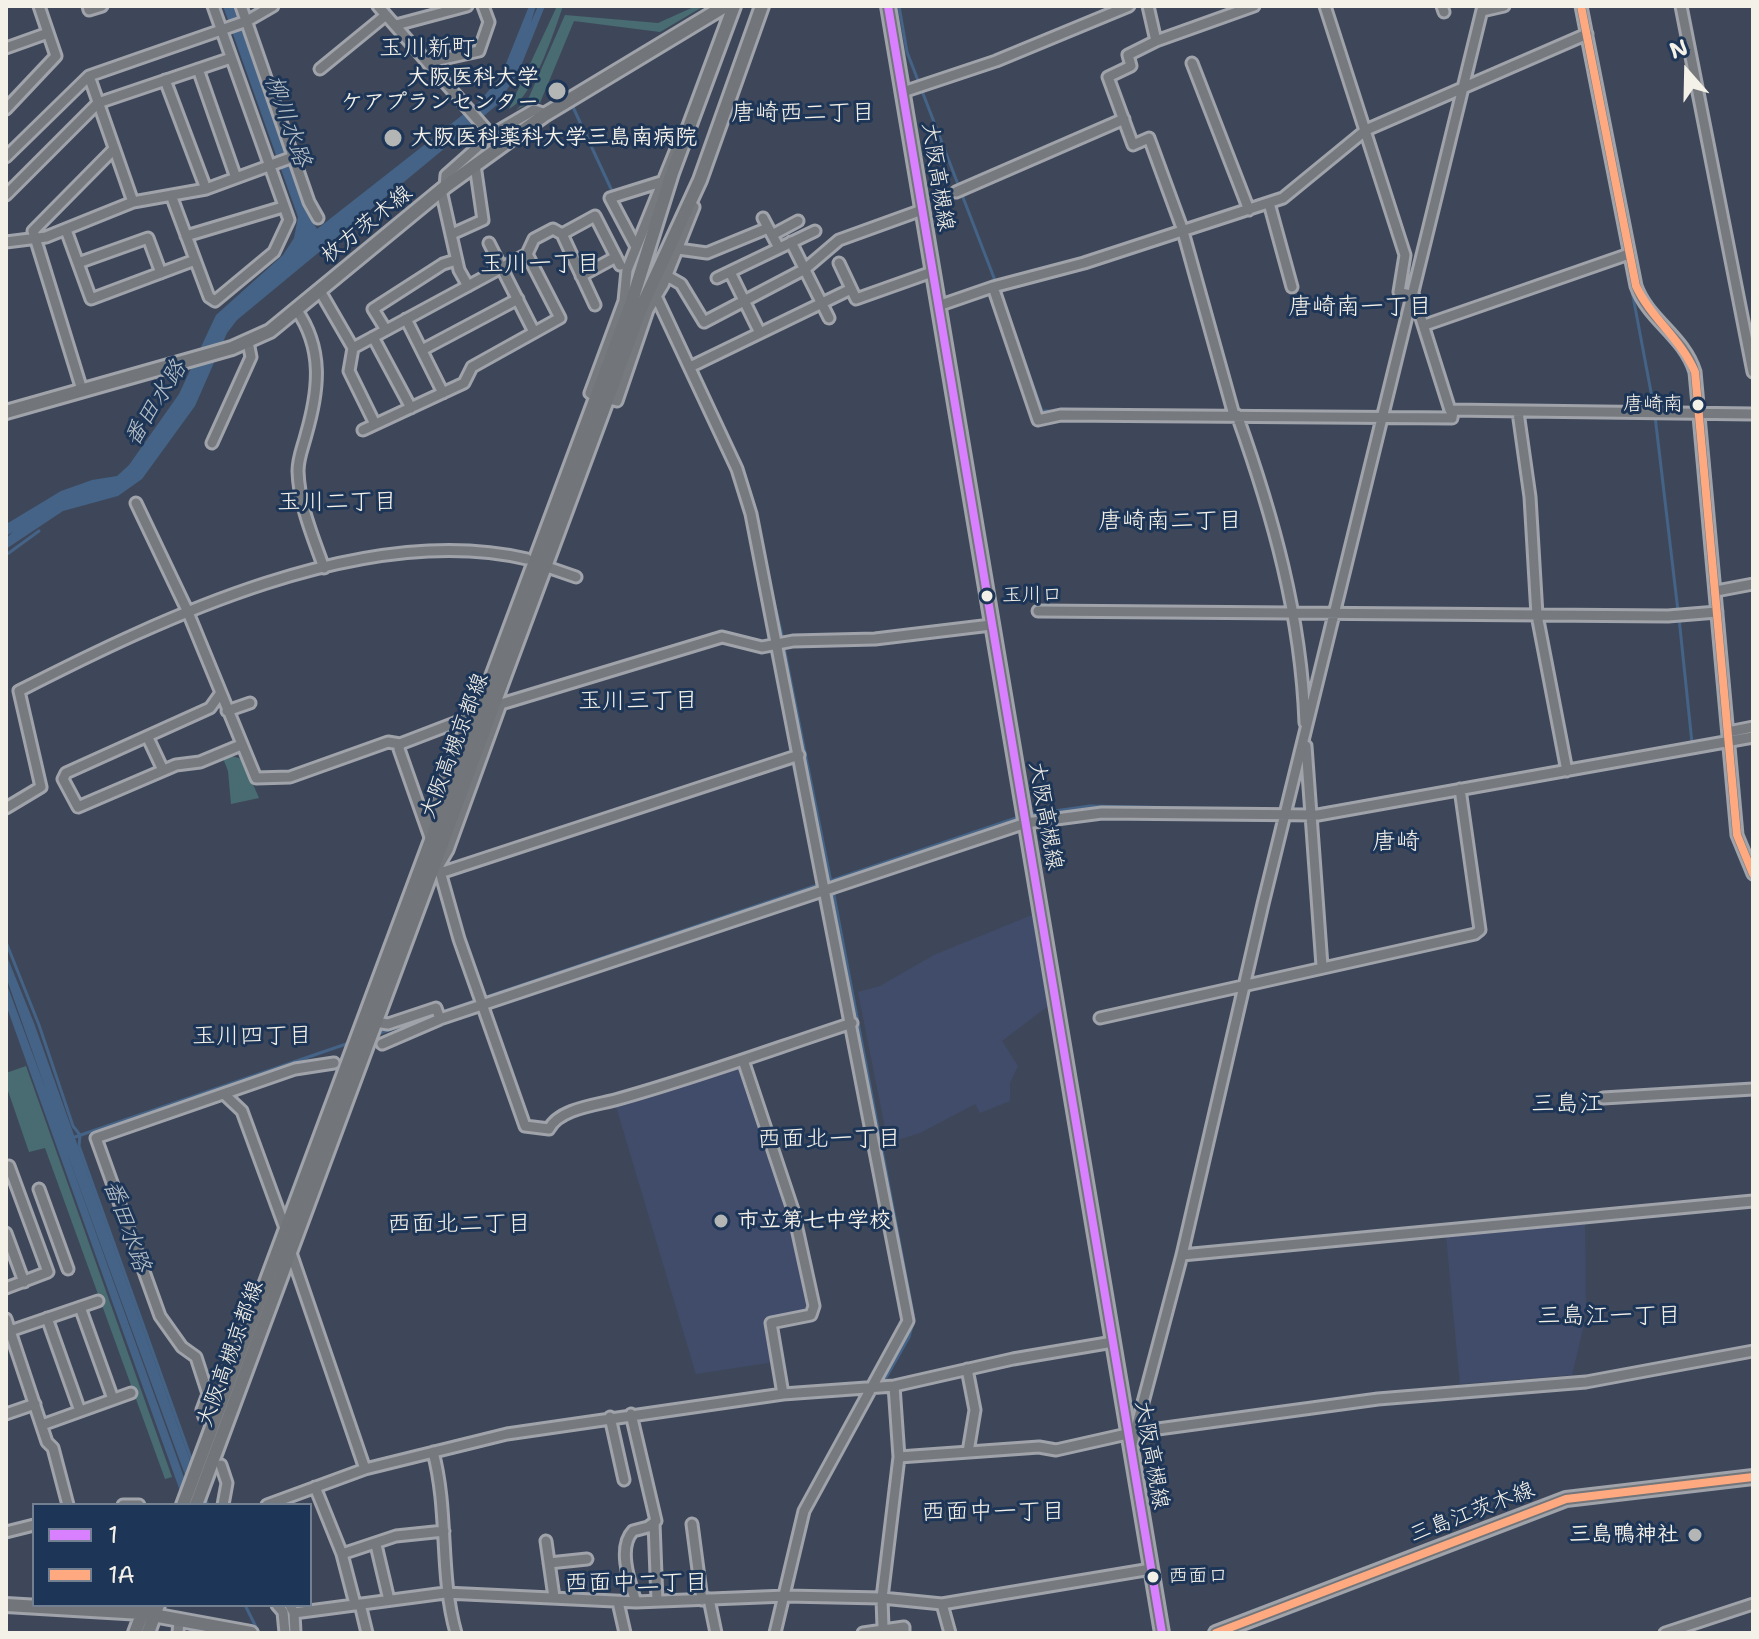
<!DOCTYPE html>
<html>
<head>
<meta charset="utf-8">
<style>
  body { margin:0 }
  #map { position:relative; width:1759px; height:1639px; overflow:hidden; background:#3e4759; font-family:"Shantell Sans",sans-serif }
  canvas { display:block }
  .frame { position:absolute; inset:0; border:8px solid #f4f1e8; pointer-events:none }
  .legend { position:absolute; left:32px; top:1503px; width:280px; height:104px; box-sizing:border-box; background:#1d3557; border:2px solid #738091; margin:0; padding:10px 14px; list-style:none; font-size:24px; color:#f4f1e8 }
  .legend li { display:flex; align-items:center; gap:16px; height:40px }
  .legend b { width:40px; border:2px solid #738091 }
  .north { position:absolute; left:1647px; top:32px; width:80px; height:80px; -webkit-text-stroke:6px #1d3557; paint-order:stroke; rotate:340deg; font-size:22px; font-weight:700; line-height:32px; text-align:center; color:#f4f1e8 }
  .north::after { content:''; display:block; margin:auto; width:28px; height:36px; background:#f4f1e8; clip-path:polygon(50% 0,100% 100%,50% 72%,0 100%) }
</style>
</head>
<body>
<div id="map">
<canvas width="1759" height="1639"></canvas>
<div class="frame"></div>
<ul class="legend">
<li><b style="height:10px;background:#d880ff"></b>1</li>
<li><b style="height:10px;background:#ffa980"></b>1A</li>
</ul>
<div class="north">N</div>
</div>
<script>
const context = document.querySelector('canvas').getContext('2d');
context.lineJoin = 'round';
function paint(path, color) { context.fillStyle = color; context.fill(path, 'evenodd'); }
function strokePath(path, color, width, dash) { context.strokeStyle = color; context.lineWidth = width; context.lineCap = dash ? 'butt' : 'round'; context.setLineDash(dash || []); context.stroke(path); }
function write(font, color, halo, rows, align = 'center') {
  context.font = font + ' "Shantell Sans","Klee One",sans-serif'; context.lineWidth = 6; context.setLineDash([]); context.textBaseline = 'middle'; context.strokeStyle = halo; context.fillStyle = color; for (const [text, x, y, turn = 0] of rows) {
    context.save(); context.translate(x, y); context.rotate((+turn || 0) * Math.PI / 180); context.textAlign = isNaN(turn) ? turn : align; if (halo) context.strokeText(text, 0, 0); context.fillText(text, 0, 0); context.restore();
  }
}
paint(new Path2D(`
  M 1032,915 L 1048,1006 L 1002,1041 L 1018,1066 L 1010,1083 L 1010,1101 L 980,1113 L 975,1104 L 920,1133 L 888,1143 L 858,992 L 880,986 L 934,955 Z
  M 741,1063 L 787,1204 L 811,1306 L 807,1313 L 767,1321 L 774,1362 L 696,1374 L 615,1103 Z
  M 1585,1221 L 1586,1316 L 1572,1375 L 1460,1384 L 1446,1235 Z`), '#414c6a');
paint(new Path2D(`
  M 557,6 L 563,6 C 554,32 533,98 509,109 Z
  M 696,6 L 704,6 L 660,32 L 574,21 L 540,103 L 533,101 L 516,110 L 529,97 L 565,15 L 658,23 Z
  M 228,755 L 242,759 L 259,798 L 231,804 L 228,771 L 223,758 Z
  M 26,1066 L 172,1477 L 165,1479 L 45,1148 L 29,1152 L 6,1085 L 6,1073 Z`), '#486c72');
paint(new Path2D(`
  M 223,6 L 233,6 L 305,208 L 317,229 L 479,102 L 501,76 L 529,6 L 536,6 L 531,22 L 538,6 L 545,6 L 519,71 L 497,105 L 237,320 L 227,333 L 195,406 L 142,479 L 118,496 L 63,511 L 6,549 L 6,538 L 13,532 L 6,536 L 8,523 L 61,491 L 92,480 L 117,476 L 129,465 L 179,394 L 216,315 L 283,255 L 294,238 L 298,217 Z
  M 6,954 L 34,1023 L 206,1505 L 196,1505 L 66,1150 L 194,1505 L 185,1505 L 6,1005 L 6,982 L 46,1090 L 6,977 Z`), '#446386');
strokePath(new Path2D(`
  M 899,6 L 907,52 L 996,283
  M 1583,39 L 1624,251
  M 572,105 L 613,193
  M 1626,259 L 1654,408
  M 999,290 L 1042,411 L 1057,411
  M 661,294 L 743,472 L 783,639
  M 1655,416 L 1678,611
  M 6,555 L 39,531
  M 1679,618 L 1692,743
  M 784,647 L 831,882
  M 1734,735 L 1753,732
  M 1506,776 L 1726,737
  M 1290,809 L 1318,809 L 1499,777
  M 1026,815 L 1090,806 L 1282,810
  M 833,890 L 914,1319 L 909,1337 L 883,1383
  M 6,942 L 39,1025 L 73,1126 L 80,1135 L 79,1146 L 193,1464
  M 374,1035 L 1019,817
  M 72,1138 L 352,1042
  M 205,1497 L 208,1505
  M 245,1605 L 259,1633`), '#446386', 3);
const minor = new Path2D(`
  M 88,6 L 89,10 L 102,6
  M 241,6 L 309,202 L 318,218
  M 378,6 L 491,135
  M 1148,6 L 1156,41 L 1254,6
  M 1325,6 L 1405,255 L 1399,292 L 1414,296 L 1450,410 L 1753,414
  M 1442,6 L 1444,12
  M 1581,6 L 1636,286 C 1648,320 1684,336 1695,372 L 1737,835 L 1753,874
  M 1681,6 L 1753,372
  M 1482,11 L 1504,6
  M 396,25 L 467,6
  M 1156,41 L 1128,55 L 1131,66 L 1108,77 L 1133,145 L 1149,138 L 1182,228 L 1234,415
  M 6,48 L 48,33
  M 429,62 L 479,51 L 489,22 L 483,6
  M 1192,63 L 1249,210
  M 198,69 L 236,178
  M 320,69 L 386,15
  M 89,76 L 133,202
  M 165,80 L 206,189
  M 903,92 L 996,61 L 1129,6
  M 6,109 L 56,56 L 39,6
  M 6,157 L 89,76 L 247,21 L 273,6
  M 445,187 L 446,175 L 491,135 L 534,110 L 546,114
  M 441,190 L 459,270 L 468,286
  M 956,192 L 1124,119
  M 6,195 L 98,103 L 231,58
  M 171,195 L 209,297 L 215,301 L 274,252 L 289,220 L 213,6
  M 1269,203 L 1292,287
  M 763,218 L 779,248
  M 66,230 L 91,299 L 195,260
  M 452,234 L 483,220 L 475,165
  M 562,234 L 595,216 L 620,265
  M 772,235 L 798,221
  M 186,236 L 283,207
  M 6,242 L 46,237 L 133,202 L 206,189 L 293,157
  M 791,242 L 829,318
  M 489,243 L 534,332
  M 636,247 L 610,198 L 661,182
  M 678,249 L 707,253 L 768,228
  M 527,254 L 534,239 L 553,229 L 562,234 L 595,305
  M 78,263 L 148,238 L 161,273
  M 839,263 L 856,299 L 932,272
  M 730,272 L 760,333
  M 581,276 L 616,257
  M 667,276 L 681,284 L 704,322 L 805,269 L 839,240 L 922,210
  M 717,278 L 815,231
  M 993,287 L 1084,263 L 1283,198 L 1366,130 L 1587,34
  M 320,291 L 353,348 L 349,371 L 375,424
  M 656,296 L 737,469 L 751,514 L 908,1321 L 804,1511 L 775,1633
  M 938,306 L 993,287 L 1038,420 L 1061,415 L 1452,418 L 1453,411
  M 296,309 C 324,349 319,390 306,435 C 303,447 298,458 298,471 C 299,505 313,537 324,568
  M 406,319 L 443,393
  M 1425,325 L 1629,254
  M 386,330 L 373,309 L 443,264 L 456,260
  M 373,337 L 411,408
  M 353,348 L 527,254 L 560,318 L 472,367 L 464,383 L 363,430
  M 422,350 L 518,299
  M 690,367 L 851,289
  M 82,390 L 33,231 L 114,149
  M 593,395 L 590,393 L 624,301 L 627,270 L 676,149
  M 613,400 L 617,401 L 648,310 L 663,285 L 694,207
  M 1518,412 L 1530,497 L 1537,615 L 1567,771
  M 1237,415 C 1273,516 1301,615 1305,723
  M 212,443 L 251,357 L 248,342
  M 136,503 L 187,610 L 256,778 L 290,777 L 388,742 L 400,744 L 473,716
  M 550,568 L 576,577
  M 1716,591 L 1753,584
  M 1038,611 L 1668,616 L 1717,612
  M 220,694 L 210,708 L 66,773 L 63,779 L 78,807 L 176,765 L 200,762 L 241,745
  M 227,711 L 250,703
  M 1728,732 L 1753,727
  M 148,738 L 163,770
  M 400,744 L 399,749 L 432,843
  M 1306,746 L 1322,966
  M 6,808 L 41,787 L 19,691 C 162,618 364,521 527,559
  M 427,829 L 468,719
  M 437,861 L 459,939 L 525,1126 L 549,1129 C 559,1109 596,1105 615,1100 C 695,1078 773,1049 852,1023
  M 438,867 L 448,850 L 501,704 L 722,637 L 762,647 L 793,641 L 875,639 L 991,625
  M 440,873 L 799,755
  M 1100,1018 L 1475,934 L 1480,930 L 1460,789
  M 375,1022 L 388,1024 L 436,1008 L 440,1019
  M 382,1044 L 440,1019 L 1026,823 L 1102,813 L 1318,815 L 1753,737
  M 743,1060 L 793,1210 L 814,1306 L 811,1315 L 771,1323 L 783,1394
  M 224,1094 L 242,1111 L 286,1231
  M 1603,1098 L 1753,1089
  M 39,1189 L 68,1269
  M 6,1233 L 24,1282
  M 290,1250 L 365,1469
  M 1182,1255 L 1753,1201
  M 6,1288 L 48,1272 L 9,1166
  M 80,1307 L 113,1399
  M 47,1318 L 80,1411
  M 6,1319 L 47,1442 L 53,1448 L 68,1505
  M 10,1331 L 98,1301
  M 967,1369 L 975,1410 L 968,1452
  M 6,1414 L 35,1404
  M 631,1414 L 656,1521 L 648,1527 L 633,1531 C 617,1548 630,1583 636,1602
  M 204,1417 L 202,1410 L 208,1394 L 196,1357 L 182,1347 L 160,1316 L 96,1138 L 295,1069 L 334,1063
  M 610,1417 L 624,1480
  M 42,1425 L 131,1393
  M 1132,1444 L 1182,1255 L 1263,904 L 1483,6
  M 433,1452 C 449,1512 439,1573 456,1633
  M 899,1457 L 1039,1447 L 1056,1450 L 1136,1432 L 1378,1399 L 1586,1382 L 1753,1351
  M 221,1465 L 227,1483 L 223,1505
  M 315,1487 L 342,1554 L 355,1604
  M 123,1505 L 139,1505
  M 267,1505 L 365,1469 L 507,1434 L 783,1394 L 894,1386 L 1013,1359 L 1113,1342
  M 654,1523 L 657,1601
  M 692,1524 L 702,1600
  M 6,1532 L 34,1525
  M 546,1541 L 554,1597
  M 376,1545 L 389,1600
  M 342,1554 L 396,1536 L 444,1531
  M 549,1563 L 587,1559
  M 709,1599 L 716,1633
  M 618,1602 L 625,1633
  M 360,1604 L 367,1633
  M 942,1604 L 950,1633
  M 277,1605 L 283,1612 L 285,1633
  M 290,1605 L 294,1613 L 295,1633
  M 294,1613 L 445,1593 L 636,1602 L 786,1596 L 882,1598 L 942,1604 L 1151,1569
  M 883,1628 L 882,1598 L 899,1457 L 894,1386
  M 178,1633 L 179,1620
  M 863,1633 L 904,1627 L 904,1633
  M 1665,1633 L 1753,1604`);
const major = new Path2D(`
  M 888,6 L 1162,1633
  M 6,412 L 232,348 L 270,331 L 445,187 L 546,114 L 725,6
  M 183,1505 L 631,304 L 672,173 L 734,6
  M 196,1505 L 642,306 L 700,180 L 762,6
  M 6,1605 L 142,1613 L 251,1633
  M 135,1633 L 145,1606
  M 148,1633 L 158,1605
  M 1216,1633 L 1566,1499 L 1753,1477`);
strokePath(minor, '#a0a3aa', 15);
strokePath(major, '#a0a3aa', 18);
strokePath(minor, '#767a7f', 9);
strokePath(major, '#72767a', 12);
strokePath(new Path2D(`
  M 888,6 L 1162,1633`), '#d880ff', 8);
strokePath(new Path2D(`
  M 1581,6 L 1636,286 C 1651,318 1681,339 1695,372 L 1737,835 L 1753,874
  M 1216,1633 L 1566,1499 L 1753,1477`), '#ffa980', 8);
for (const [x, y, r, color] of [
  [557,91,10,"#b4b6b6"],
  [393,138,10,"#b4b6b6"],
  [1698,405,7,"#f4f1e8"],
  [987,596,7,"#f4f1e8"],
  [721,1221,8,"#b4b6b6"],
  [1695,1535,8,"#b4b6b6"],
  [1153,1577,7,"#f4f1e8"]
]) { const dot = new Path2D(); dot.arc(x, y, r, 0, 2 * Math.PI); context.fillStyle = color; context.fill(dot); strokePath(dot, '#1d3557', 3); }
write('20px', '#f4f1e8', '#1d3557', [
  ["唐崎南",1683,405,"right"],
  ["玉川口",1002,596],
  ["西面口",1168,1577]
], 'left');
write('bold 22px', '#f4f1e8', '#1d3557', [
  ["大阪医科大学",539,78],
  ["ケアプランセンター",539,103],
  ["大阪医科薬科大学三島南病院",411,138,"left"],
  ["市立第七中学校",737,1221,"left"],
  ["三島鴨神社",1679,1535]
], 'right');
write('22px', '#f4f1e8', '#1d3557', [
  ["大阪高槻線",937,177,81],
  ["枚方茨木線",367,225,-39],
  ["大阪高槻京都線",455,746,-69],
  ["大阪高槻線",1045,816,80],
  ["大阪高槻京都線",231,1354,-70],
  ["大阪高槻線",1151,1455,80],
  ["三島江茨木線",1472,1513,-21]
]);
write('24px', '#f4f1e8', '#1d3557', [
  ["玉川新町",427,49],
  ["唐崎西二丁目",803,114],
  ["玉川一丁目",540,265],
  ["唐崎南一丁目",1360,308],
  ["玉川二丁目",337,503],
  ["唐崎南二丁目",1170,522],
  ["玉川三丁目",638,702],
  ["唐崎",1396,843],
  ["玉川四丁目",252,1037],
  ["三島江",1567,1105],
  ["西面北一丁目",829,1140],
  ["西面北二丁目",459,1225],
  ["三島江一丁目",1609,1317],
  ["西面中一丁目",993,1513],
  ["西面中二丁目",636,1584]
]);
write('italic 24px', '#b7c0c7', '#1d3557', [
  ["柳川水路",287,121,71],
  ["番田水路",156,404,-58],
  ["番田水路",126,1226,70]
]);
</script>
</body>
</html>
